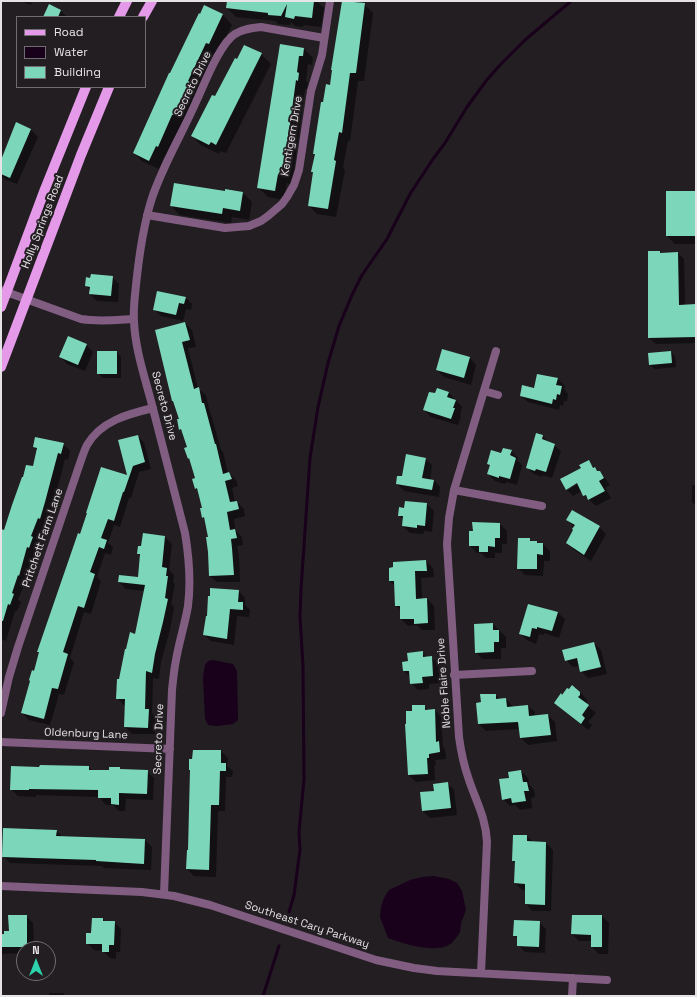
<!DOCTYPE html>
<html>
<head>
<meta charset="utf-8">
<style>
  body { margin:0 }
  #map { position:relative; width:697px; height:997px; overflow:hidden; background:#221e22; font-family:"Space Grotesk",sans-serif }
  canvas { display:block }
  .frame { position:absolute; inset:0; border:2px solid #e5e3e5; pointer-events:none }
  .legend { position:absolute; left:16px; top:16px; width:130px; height:72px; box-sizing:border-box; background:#221e22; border:1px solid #706d70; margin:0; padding:5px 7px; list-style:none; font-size:12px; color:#e5e3e5 }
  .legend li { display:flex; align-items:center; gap:8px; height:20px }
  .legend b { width:20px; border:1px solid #706d70 }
  .north { position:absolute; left:16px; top:941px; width:40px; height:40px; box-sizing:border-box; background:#221e22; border:1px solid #706d70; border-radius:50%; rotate:0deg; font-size:11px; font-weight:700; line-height:16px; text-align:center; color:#e5e3e5 }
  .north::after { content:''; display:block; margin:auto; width:14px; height:18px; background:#2dd4ab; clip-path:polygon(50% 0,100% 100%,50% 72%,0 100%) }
</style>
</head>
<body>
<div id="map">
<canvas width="697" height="997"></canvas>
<div class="frame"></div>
<ul class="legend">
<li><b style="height:5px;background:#e49ae8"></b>Road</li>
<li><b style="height:11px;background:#19001b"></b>Water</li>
<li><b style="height:11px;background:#7cd6b9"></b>Building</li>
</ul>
<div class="north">N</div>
</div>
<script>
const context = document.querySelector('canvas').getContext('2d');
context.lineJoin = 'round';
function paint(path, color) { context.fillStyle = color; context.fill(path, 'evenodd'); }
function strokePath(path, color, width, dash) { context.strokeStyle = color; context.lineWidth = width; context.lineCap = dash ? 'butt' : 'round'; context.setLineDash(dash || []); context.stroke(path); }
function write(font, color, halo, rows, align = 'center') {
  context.font = font + ' "Space Grotesk",sans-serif'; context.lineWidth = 4; context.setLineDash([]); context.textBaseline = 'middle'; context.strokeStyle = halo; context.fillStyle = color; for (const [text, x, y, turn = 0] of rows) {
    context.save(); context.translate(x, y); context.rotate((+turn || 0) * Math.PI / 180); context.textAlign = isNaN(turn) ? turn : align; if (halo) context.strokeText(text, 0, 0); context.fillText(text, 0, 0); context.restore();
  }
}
paint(new Path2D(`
  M 213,660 L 233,664 L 237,671 L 238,720 L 233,724 L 217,726 L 208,725 L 205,719 L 203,677 L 205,665 L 208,661 Z
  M 434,876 L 449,879 L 457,883 L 462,891 L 466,910 L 461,923 L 460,932 C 457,937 452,944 447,946 C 429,952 405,944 388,938 L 380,917 L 381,907 L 384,898 L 389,890 L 410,880 L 422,877 Z`), '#19001b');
paint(new Path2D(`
  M 20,1 L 32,1 L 31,5 Z
  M 228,1 L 316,1 L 324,8 L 321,27 L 304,25 L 303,27 L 295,26 L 291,22 L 290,25 L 278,24 L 276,21 L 236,17 L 227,8 Z
  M 364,4 L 373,13 L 364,81 L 358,81 L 350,141 L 348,140 L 343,168 L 345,170 L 336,217 L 317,214 L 309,206 L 314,173 L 312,172 L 315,155 L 314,153 L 324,103 Z
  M 50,6 L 61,11 L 67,17 L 44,17 Z
  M 204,6 L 223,15 L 232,25 L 218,53 L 215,52 L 197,90 L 198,92 L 168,156 L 165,155 L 159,169 L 143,162 L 134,153 L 171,75 Z
  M 245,46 L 261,54 L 271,64 L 226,153 L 220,151 L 219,154 L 201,145 L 192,136 L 238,60 Z
  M 281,46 L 304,49 L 313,58 L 312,65 L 308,64 L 306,81 L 308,83 L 307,89 L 305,89 L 292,184 L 287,183 L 284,200 L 268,197 L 258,187 Z
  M 31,130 L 38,137 L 17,184 L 4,179 L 1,175 L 1,163 Z
  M 696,192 L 696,244 L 675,244 L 667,236 Z
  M 226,193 L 243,193 L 252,202 L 249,220 L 232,217 L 231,223 L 180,215 L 171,206 Z
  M 660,252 L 661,253 L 678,253 L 684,259 L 685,306 L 696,305 L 696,343 L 656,344 L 649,338 Z
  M 112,277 L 119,284 L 118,302 L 97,301 L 90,294 L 90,290 L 86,286 Z
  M 186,298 L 192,304 L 191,310 L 186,309 L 183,321 L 161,316 L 154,309 Z
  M 185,323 L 192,330 L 196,347 L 188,348 L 198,389 L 206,395 L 209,409 L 210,411 L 221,450 L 223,452 L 228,473 L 229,473 L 236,480 L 238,486 L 232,488 L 235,502 L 237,502 L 244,509 L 245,516 L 234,519 L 235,530 L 242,537 L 243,545 L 237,546 L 239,556 L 240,582 L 217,582 L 210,576 L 210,538 L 206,520 L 203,517 L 204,508 L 199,491 L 196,488 L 196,478 L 191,461 L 188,458 L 188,448 L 183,432 L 180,429 L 180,419 L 156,331 Z
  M 86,345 L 93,352 L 85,371 L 67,364 L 61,357 Z
  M 117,352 L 121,357 L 121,378 L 103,378 L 98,373 Z
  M 671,352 L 675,356 L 676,367 L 655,369 L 650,365 Z
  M 470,358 L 476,365 L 471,385 L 444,377 L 437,370 Z
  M 538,375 L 558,379 L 565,386 L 564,389 L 568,394 L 567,401 L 564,401 L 563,406 L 560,405 L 559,410 L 528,402 L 521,396 L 534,389 Z
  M 449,393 L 462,407 L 460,415 L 461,416 L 458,425 L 431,417 L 424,410 L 436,395 Z
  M 138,436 L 144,443 L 151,469 L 139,472 L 131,498 L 129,498 L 120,527 L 114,525 L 108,543 L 113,547 L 111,555 L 105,553 L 97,577 L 101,581 L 91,614 L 84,612 L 70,658 L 74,662 L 64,695 L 59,694 L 50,725 L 29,720 L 22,713 L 35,672 L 81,535 L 129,476 Z
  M 543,436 L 549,443 L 554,445 L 561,451 L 552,478 L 543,475 L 542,477 L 534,474 L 527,468 Z
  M 63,444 L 70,451 L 68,460 L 65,459 L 52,509 L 46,525 L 45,525 L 38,543 L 39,545 L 36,554 L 34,554 L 26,582 L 25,582 L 18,600 L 21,602 L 17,611 L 15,611 L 6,641 L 1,639 L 1,530 L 4,531 L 34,468 L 38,451 L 34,447 Z
  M 511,451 L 518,458 L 517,460 L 522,465 L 517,485 L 506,482 L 505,484 L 495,481 L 488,474 L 491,466 L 488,463 L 502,454 Z
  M 425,458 L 432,465 L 430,480 L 434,480 L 440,487 L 439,497 L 404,491 L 397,484 Z
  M 588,462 L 606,479 L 610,485 L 605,488 L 611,498 L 596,506 L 584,495 L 582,491 L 573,496 L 566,489 L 562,480 L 582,469 L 581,465 ZM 580,480 L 581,482 L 568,490 L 568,487 Z
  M 692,485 L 696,485 L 696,506 L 692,502 Z
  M 427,504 L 434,511 L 432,532 L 424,531 L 423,534 L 410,533 L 403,526 L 404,520 L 399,515 L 405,509 Z
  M 567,520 L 599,527 L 606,534 L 591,561 L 574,550 L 567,543 L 574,527 Z
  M 500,524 L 507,531 L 507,544 L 502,544 L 502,553 L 495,553 L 495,558 L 486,558 L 481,553 L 477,553 L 470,546 Z
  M 144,535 L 165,537 L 172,544 L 169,570 L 174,575 L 173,582 L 175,584 L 171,604 L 174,607 L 170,630 L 161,662 L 159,679 L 153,678 L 152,713 L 155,717 L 155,734 L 132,734 L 125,727 L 126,705 L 124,705 L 117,698 L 120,680 L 136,635 L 145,591 L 126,589 L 119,582 L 139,578 L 141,557 L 138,554 L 142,547 Z
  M 529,539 L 532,542 L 537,542 L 539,544 L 543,544 L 550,551 L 550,561 L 544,561 L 543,576 L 525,575 L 518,568 Z
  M 426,561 L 433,568 L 434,577 L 421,578 L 422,599 L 427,599 L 434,606 L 435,630 L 422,630 L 417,625 L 408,626 L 401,619 L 401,610 L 396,606 L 395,586 L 390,581 L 394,568 L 394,562 Z
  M 239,591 L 245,598 L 245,605 L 250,610 L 249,617 L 237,616 L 234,645 L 211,641 L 204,635 Z
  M 558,613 L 565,619 L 559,638 L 544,633 L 544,635 L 539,634 L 536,644 L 527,640 L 520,634 Z
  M 493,624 L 506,637 L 506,648 L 501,648 L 501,659 L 482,659 L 476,652 Z
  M 594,643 L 601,650 L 607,674 L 588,678 L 581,671 L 580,666 L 573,667 L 566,660 Z
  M 422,652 L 427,658 L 431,657 L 438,664 L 440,683 L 429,684 L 429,689 L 418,690 L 411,683 L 411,678 L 404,671 L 409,662 Z
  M 580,692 L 587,700 L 587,702 L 585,704 L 596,713 L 588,722 L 592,725 L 588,730 L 562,709 L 555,702 L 562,696 Z
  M 496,695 L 500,699 L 506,699 L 513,707 L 528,706 L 535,712 L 535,716 L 548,715 L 555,722 L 557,741 L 528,745 L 521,738 L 519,729 L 486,731 L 479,724 L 482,703 Z
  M 424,706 L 429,711 L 435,710 L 441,717 L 443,747 L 445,749 L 446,759 L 435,760 L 436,765 L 434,765 L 435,780 L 416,782 L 409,775 L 413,712 Z
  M 221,751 L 228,758 L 227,766 L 233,771 L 232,777 L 226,777 L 225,811 L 218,811 L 216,877 L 194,876 L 187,869 L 189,851 Z
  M 89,767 L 92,771 L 147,771 L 154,778 L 153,800 L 126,799 L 125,811 L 119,811 L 113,805 L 106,805 L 99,797 L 36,795 L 36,797 L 18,796 L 11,789 Z
  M 521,771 L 528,778 L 529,784 L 534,790 L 535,797 L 531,798 L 532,808 L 520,810 L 515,805 L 510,806 L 503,799 L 511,778 Z
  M 447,783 L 454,790 L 457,815 L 430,818 L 423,811 L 421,793 L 435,791 Z
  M 56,831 L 63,837 L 145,840 L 152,847 L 151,870 L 104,868 L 102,866 L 10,863 L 3,856 Z
  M 527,836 L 533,842 L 546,843 L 553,850 L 551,911 L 532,911 L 526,904 L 526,890 L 522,890 L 515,883 L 516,863 L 513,861 Z
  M 26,916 L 33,923 L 34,949 L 24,949 L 24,953 L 2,954 L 1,952 L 1,935 L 10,932 Z
  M 602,916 L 609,923 L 608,954 L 599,954 L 592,947 L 592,941 L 579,941 L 572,934 Z
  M 103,919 L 106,922 L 114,922 L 121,929 L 120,952 L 116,952 L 116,959 L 110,958 L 103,951 L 94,950 L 87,943 Z
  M 539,922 L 546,929 L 545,953 L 525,952 L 518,945 L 518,939 L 514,935 Z
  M 49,993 L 63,993 L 66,996 L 49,996 Z`), '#0007');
strokePath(new Path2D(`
  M 289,912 L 294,895 L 300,850 L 299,832 L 304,779 L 303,666 L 300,617 L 301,589 L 310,458 L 318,407 L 328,363 L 339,326 L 352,295 L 362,275 L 387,239 L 410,194 L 433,159 L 445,143 L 467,107 L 486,81 L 500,65 L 525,40 L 571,1
  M 263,996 L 279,946`), '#19001b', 3);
paint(new Path2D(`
  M 227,1 L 314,1 L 312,18 L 295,16 L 294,19 L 285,17 L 287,4 L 281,16 L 268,15 L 268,13 L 226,8 Z
  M 342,1 L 365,3 L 356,73 L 350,73 L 342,133 L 339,132 L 334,160 L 336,161 L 328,209 L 308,206 L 313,172 L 311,172 L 315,154 L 313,154 L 321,102 L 323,102 L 326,84 L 330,85 L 332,70 L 331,70 Z
  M 49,4 L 61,10 L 58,17 L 43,17 Z
  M 204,5 L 223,14 L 209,44 L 206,43 L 188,81 L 190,82 L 182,99 L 181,99 L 174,115 L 172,115 L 158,147 L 156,146 L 149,161 L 133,153 L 169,73 L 170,73 L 199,13 L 200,14 Z
  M 280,44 L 304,48 L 303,56 L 299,56 L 297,72 L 299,73 L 298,81 L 296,80 L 283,176 L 278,174 L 275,191 L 257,188 Z
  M 244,45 L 262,53 L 216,145 L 211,142 L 209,145 L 191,136 L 212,95 L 215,96 L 235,58 L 237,59 Z
  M 16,122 L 31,129 L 10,178 L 1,174 L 1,160 Z
  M 174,183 L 225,191 L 225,189 L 243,192 L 240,211 L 223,208 L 222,214 L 170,206 Z
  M 666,191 L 696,191 L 696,236 L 666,236 Z
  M 648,251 L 660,251 L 660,253 L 678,252 L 679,305 L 696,304 L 696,337 L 648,338 Z
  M 91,274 L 113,276 L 111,296 L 89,294 L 90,287 L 85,286 L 86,277 L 90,278 Z
  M 157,291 L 186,297 L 184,304 L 179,303 L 176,315 L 153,310 Z
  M 185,322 L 190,340 L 182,342 L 194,389 L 199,387 L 202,403 L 204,403 L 215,444 L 216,444 L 223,474 L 229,472 L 232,479 L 225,481 L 230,502 L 237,501 L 239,509 L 227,512 L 230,530 L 235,529 L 237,538 L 231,539 L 232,548 L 234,575 L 209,576 L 208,552 L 206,537 L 208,537 L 204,517 L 202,518 L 200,508 L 202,508 L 197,488 L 195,489 L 192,479 L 195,478 L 189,458 L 188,459 L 184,448 L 187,447 L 181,429 L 179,430 L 177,419 L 179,419 L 173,401 L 172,401 L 155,330 Z
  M 68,336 L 87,344 L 78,365 L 59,357 Z
  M 442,349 L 470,357 L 464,378 L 436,370 Z
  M 97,351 L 117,351 L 117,374 L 97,374 Z
  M 671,351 L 672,363 L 649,365 L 648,353 Z
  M 537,374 L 558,378 L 556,385 L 562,386 L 560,395 L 557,394 L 556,400 L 553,399 L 552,404 L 520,396 L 522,385 L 534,388 Z
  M 437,388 L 449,392 L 447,397 L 456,400 L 453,408 L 455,408 L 451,419 L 423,410 L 429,392 L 435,393 Z
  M 536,433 L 543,435 L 542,439 L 555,444 L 546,472 L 536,469 L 535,471 L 526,468 Z
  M 138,435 L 145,462 L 133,466 L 124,492 L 123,492 L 114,521 L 108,519 L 101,538 L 107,540 L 104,549 L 99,547 L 90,572 L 95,574 L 84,608 L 78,606 L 63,652 L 68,654 L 58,689 L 52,688 L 44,719 L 21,713 L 30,681 L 29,680 L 32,670 L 34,671 L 39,652 L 37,652 L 78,533 L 80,534 L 87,513 L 86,513 L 101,467 L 127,475 L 118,440 Z
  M 35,437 L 64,443 L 61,454 L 58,453 L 45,502 L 40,519 L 38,518 L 31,536 L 33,537 L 29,548 L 27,547 L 19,576 L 18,575 L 12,593 L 14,594 L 10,605 L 8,604 L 3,621 L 1,621 L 1,529 L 4,530 L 12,505 L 22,477 L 23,477 L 26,465 L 33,466 L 37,448 L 33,447 Z
  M 503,448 L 512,450 L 510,455 L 516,458 L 510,479 L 499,476 L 499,478 L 487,474 L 490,465 L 487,464 L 491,450 L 501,453 Z
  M 406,454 L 426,458 L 422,478 L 434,480 L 432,490 L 396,484 L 397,476 L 402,476 Z
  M 589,460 L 593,468 L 595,467 L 597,471 L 600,471 L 604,478 L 599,481 L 605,491 L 588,500 L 586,495 L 583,496 L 577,483 L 566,490 L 560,479 L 581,468 L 579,465 Z
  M 405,501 L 427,503 L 425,526 L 417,525 L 417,528 L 402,526 L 403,516 L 398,516 L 399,507 L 404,508 Z
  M 572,510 L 600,526 L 584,555 L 566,543 L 573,530 L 572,529 L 575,525 L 566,520 Z
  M 472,522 L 500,523 L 500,538 L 495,538 L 495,547 L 488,546 L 488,552 L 479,552 L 479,546 L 469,546 L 469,531 L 473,531 Z
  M 143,533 L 165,536 L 162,567 L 167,568 L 166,576 L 168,576 L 165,598 L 168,599 L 163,622 L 155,654 L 152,673 L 146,671 L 145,709 L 149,709 L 148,728 L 124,727 L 125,699 L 116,699 L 117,679 L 119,679 L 125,649 L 126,649 L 130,632 L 135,634 L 145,585 L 118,582 L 119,575 L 138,577 L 140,554 L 137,554 L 138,546 L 141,546 Z
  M 518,538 L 530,538 L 530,541 L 537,541 L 537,543 L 543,543 L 543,555 L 537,554 L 537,569 L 517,569 Z
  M 426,560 L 427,571 L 415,571 L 416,599 L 427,598 L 428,623 L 414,624 L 414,619 L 400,619 L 400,606 L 395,606 L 394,581 L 389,581 L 389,568 L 393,567 L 393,562 Z
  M 210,588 L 239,590 L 238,602 L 243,602 L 243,610 L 230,609 L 227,639 L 203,635 L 206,616 L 207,616 L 208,596 L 210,596 Z
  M 528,604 L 558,612 L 552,631 L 537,627 L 537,629 L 532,628 L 530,637 L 519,634 Z
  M 493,623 L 493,630 L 499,630 L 499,642 L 494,642 L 494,652 L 475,653 L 474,624 Z
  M 594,642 L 601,667 L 580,672 L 577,658 L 565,661 L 562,650 Z
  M 423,651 L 423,657 L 432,656 L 433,676 L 422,677 L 423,683 L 410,684 L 409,671 L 403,671 L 402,662 L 408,661 L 407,653 Z
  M 572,685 L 580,692 L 580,695 L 578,697 L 589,705 L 582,715 L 585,718 L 581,724 L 554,703 L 561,693 L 562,695 L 567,688 L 569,689 Z
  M 480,694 L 496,694 L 496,699 L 506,698 L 507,707 L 528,705 L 529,716 L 548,714 L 551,735 L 520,738 L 518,722 L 478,724 L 476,703 L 481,702 Z
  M 412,705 L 425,705 L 425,710 L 435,709 L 436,742 L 439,741 L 440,752 L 429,754 L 429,758 L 427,758 L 428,774 L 408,775 L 405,724 L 406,724 L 406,711 L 412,711 Z
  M 193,750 L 221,750 L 221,763 L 226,763 L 226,771 L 220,771 L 219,805 L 211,805 L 209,870 L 186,869 L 187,850 L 188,850 L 190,770 L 189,770 L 189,759 L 192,759 Z
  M 40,765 L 89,766 L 89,770 L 109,770 L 109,767 L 120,767 L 120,769 L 148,770 L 147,794 L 119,793 L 119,805 L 111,804 L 111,798 L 98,798 L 98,790 L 29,789 L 29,790 L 10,790 L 11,766 L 39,767 Z
  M 521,770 L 523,782 L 527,782 L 529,791 L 524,791 L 526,801 L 512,803 L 511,798 L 502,800 L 499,779 L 509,778 L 508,772 Z
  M 448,782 L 451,808 L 422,811 L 420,792 L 434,791 L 433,784 Z
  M 3,828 L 57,830 L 56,836 L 145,839 L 144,864 L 96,861 L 96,860 L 2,857 Z
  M 513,835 L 527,835 L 527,841 L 546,842 L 545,905 L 525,904 L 525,884 L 514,883 L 515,861 L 512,861 Z
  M 8,915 L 27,915 L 27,947 L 1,947 L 1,934 L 4,934 L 4,931 L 9,931 Z
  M 572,915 L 602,915 L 602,947 L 591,947 L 591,935 L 571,934 Z
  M 92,918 L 103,918 L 103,921 L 115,921 L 114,945 L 109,945 L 109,952 L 102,952 L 102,944 L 86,944 L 86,933 L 91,933 Z
  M 514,920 L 540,921 L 539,947 L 517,946 L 517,936 L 513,936 Z`), '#7cd6b9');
strokePath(new Path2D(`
  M 147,215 L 225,228 L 249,226 L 261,221 L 268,216 L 282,204 L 287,197 L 294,185 L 299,170 L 311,91 L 322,55 L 330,1
  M 1,290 L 81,319 C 99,322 116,320 133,319
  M 484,391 L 498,395
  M 454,490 L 542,506
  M 454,675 L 532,671
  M 1,713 L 9,677 L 18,647 L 78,469 C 81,461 83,453 87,445 C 101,421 128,414 153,408
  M 1,742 L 170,749
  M 1,886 L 142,892 L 174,896 L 210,905 L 376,960 L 414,968 L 437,971 L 607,980
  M 164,894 L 172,690 C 173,680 174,670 176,660 C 179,642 185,624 188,606 C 191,582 189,557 185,533 C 174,489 162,445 151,401 C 144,375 135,348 134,321 C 133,309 135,296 136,285 C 139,256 143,226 152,198 C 163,165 182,134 196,102 C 204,85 220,43 235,34 C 243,29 252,28 261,27 L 324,38
  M 481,973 L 487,842 C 486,818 476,801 469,780 C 464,766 461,752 459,737 L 447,544 L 449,518 L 454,490 L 496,351
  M 572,996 L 573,978`), '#815d82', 8);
strokePath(new Path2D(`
  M 119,17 L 127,1
  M 143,17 L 152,1
  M 1,307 L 45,189 L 86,87
  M 1,367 L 81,155 L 109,87`), '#e49ae8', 10);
write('11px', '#e5e3e5', '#221e22', [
  ["Secreto Drive",193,84,-64],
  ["Kentigern Drive",292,136,-80],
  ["Holly Springs Road",43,222,-69],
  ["Secreto Drive",164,406,75],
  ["Pritchett Farm Lane",43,538,-71],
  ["Noble Flaire Drive",444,683,-94],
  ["Oldenburg Lane",86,734,2],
  ["Secreto Drive",159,739,-88],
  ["Southeast Cary Parkway",307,925,18]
]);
</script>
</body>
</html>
